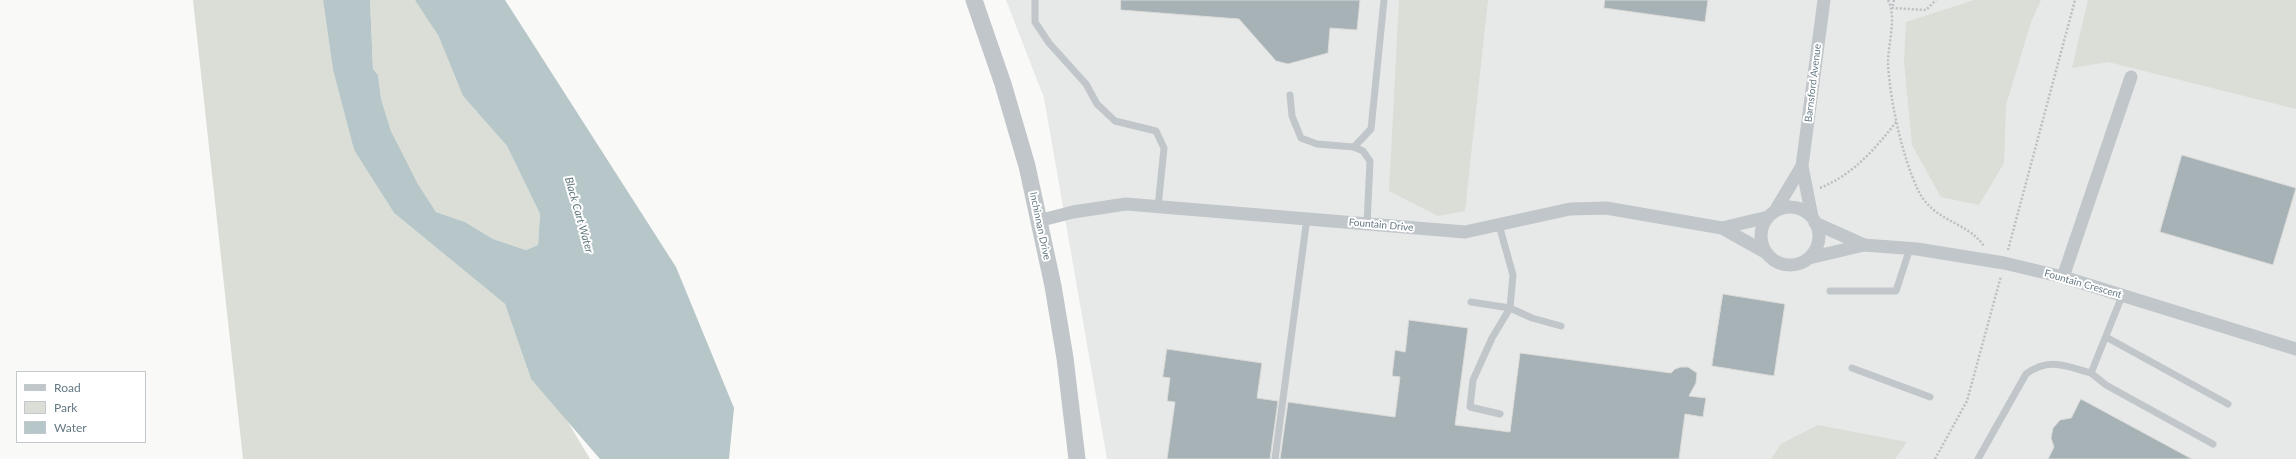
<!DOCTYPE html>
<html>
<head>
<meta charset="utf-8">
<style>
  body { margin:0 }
  #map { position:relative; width:2296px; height:459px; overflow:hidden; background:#f9f9f7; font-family:Lato,sans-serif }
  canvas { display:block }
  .legend { position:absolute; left:16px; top:371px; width:130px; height:72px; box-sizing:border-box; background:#fff; border:1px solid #c1c9cd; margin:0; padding:5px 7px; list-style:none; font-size:12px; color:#647882 }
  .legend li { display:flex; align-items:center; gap:8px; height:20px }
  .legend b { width:20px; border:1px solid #c1c9cd }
</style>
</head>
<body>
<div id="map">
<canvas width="2296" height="459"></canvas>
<ul class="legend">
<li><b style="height:5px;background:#c0c6c9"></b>Road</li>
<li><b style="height:11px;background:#daded6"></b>Park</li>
<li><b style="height:11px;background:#b7c6c8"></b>Water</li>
</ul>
</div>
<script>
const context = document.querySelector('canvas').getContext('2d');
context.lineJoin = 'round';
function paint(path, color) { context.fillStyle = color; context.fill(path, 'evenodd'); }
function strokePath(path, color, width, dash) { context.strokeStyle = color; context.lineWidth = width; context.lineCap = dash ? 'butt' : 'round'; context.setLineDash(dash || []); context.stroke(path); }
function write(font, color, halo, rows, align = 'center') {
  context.font = font + ' Lato,sans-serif'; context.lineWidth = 4; context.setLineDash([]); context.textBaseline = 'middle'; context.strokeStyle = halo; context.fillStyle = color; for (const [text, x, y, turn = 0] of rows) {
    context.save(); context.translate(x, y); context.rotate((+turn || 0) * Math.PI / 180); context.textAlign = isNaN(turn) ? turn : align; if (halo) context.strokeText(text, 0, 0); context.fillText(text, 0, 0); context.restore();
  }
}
paint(new Path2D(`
  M 1006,0 L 2296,0 L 2296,459 L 1107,459 L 1044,98 Z`), '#e7e9e8');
paint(new Path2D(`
  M 193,0 L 323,0 L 333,70 L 354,150 L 394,213 L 505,304 L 531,379 L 565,417 L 590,459 L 243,459 Z
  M 370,0 L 415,0 L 418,2 L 438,35 L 463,96 L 507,146 L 540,214 L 538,245 L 526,250 L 493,239 L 465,222 L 436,212 L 418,184 L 391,131 L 381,99 L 378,75 L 373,69 Z
  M 1399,0 L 1488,0 L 1465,211 L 1438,216 L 1389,191 Z
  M 1974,0 L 2041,0 L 2031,22 L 2006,105 L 2004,163 L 1979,205 L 1941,197 L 1912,145 L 1904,62 L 1906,22 Z
  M 2088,0 L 2296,0 L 2296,109 L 2108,62 L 2072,68 Z
  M 1818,425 L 1907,442 L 1895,459 L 1771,459 L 1781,444 Z`), '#daded6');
paint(new Path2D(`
  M 323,0 L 370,0 L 373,69 L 378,75 L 381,99 L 391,131 L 418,184 L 436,212 L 465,222 L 493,239 L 526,250 L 538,245 L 540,214 L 507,146 L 463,96 L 438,35 L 415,0 L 505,0 L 676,267 L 734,408 L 729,459 L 600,459 L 531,379 L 505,304 L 394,213 L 354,150 L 333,70 Z`), '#b7c6c8');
const building = new Path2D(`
  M 1121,0 L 1360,0 L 1357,30 L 1330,28 L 1328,53 L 1288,64 L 1276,61 L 1239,19 L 1121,10 Z
  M 1605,0 L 1708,0 L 1705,22 L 1604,8 Z
  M 2182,155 L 2296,188 L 2273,265 L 2160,232 Z
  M 1723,294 L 1785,304 L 1774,376 L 1712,366 Z
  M 1409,320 L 1468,328 L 1455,425 L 1510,432 L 1520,353 L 1671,373 L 1675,369 L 1681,367 L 1688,367 L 1697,373 L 1696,383 L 1689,396 L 1706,398 L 1703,417 L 1685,414 L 1679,459 L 1280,459 L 1288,402 L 1395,417 L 1400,377 L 1392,376 L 1395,350 L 1405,352 Z
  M 1167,349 L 1262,363 L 1257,398 L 1278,401 L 1270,459 L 1167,459 L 1175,402 L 1167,401 L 1170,378 L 1163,377 Z
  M 2081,399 L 2192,459 L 2048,459 L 2054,447 L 2051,438 L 2053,428 L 2060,420 L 2071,418 Z`);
paint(building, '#a7b2b6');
strokePath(building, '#dbdbd9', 1);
strokePath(new Path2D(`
  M 1888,0 C 1897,18 1888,43 1888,63 C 1890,101 1902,156 1918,190 C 1933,222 1967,221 1984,246
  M 1894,0 L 1892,8 L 1926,10 L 1936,0
  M 1820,188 C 1854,174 1875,149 1897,121
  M 2008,250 L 2075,0
  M 1935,459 L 1967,401 L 2001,276`), '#babfc1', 2.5, [2, 2]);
strokePath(new Path2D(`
  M 1035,0 L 1035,22 L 1049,43 L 1086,84 L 1097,104 L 1115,121 L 1156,131 L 1164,148 L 1158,207
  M 1290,95 L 1292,116 L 1301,138 L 1317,144 L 1354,147 L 1363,151 L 1370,161 L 1367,224
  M 1354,147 L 1371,129 L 1384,0
  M 1830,291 L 1896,291 L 1910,248
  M 1471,302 L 1510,308 L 1513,275 L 1499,225
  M 2106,337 L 2228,404
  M 1852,368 L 1930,397
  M 2091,373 L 2106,385 L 2213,444
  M 1500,414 L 1470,407 L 1473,380 L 1492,338 L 1510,308 L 1532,318 L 1561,326
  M 1275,459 L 1307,218
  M 1978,459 L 2026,374 C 2049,357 2066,366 2091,373 L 2122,296`), '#c0c6c9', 7);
strokePath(new Path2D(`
  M1761 236a29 29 0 1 1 58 0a29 29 0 1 1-58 0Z
  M 1775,211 L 1802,166
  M 1812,217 L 1802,166 L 1824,0
  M 1038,221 L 1073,212 L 1126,204 L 1465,232 L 1570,209 L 1606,208 L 1722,228 L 1765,252
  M 1815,223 L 1864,245
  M 1722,228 L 1768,217
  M 1809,258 L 1864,245 L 1917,249 L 2004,263 L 2063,277 L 2296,349
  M 2063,277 L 2131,77`), '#c0c6c9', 13);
strokePath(new Path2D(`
  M 974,0 L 1003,84 L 1027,166 L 1053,286 L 1065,358 L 1077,459`), '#c0c6c9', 17);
write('10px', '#647882', '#fff', [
  ["Barnsford Avenue",1813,83,-83],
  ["Fountain Drive",1381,225,5],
  ["Inchinnan Drive",1040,226,78],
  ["Fountain Crescent",2083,284,16]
]);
write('italic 11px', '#5f777c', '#fff', [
  ["Black Cart Water",579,215,74]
]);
</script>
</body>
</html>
